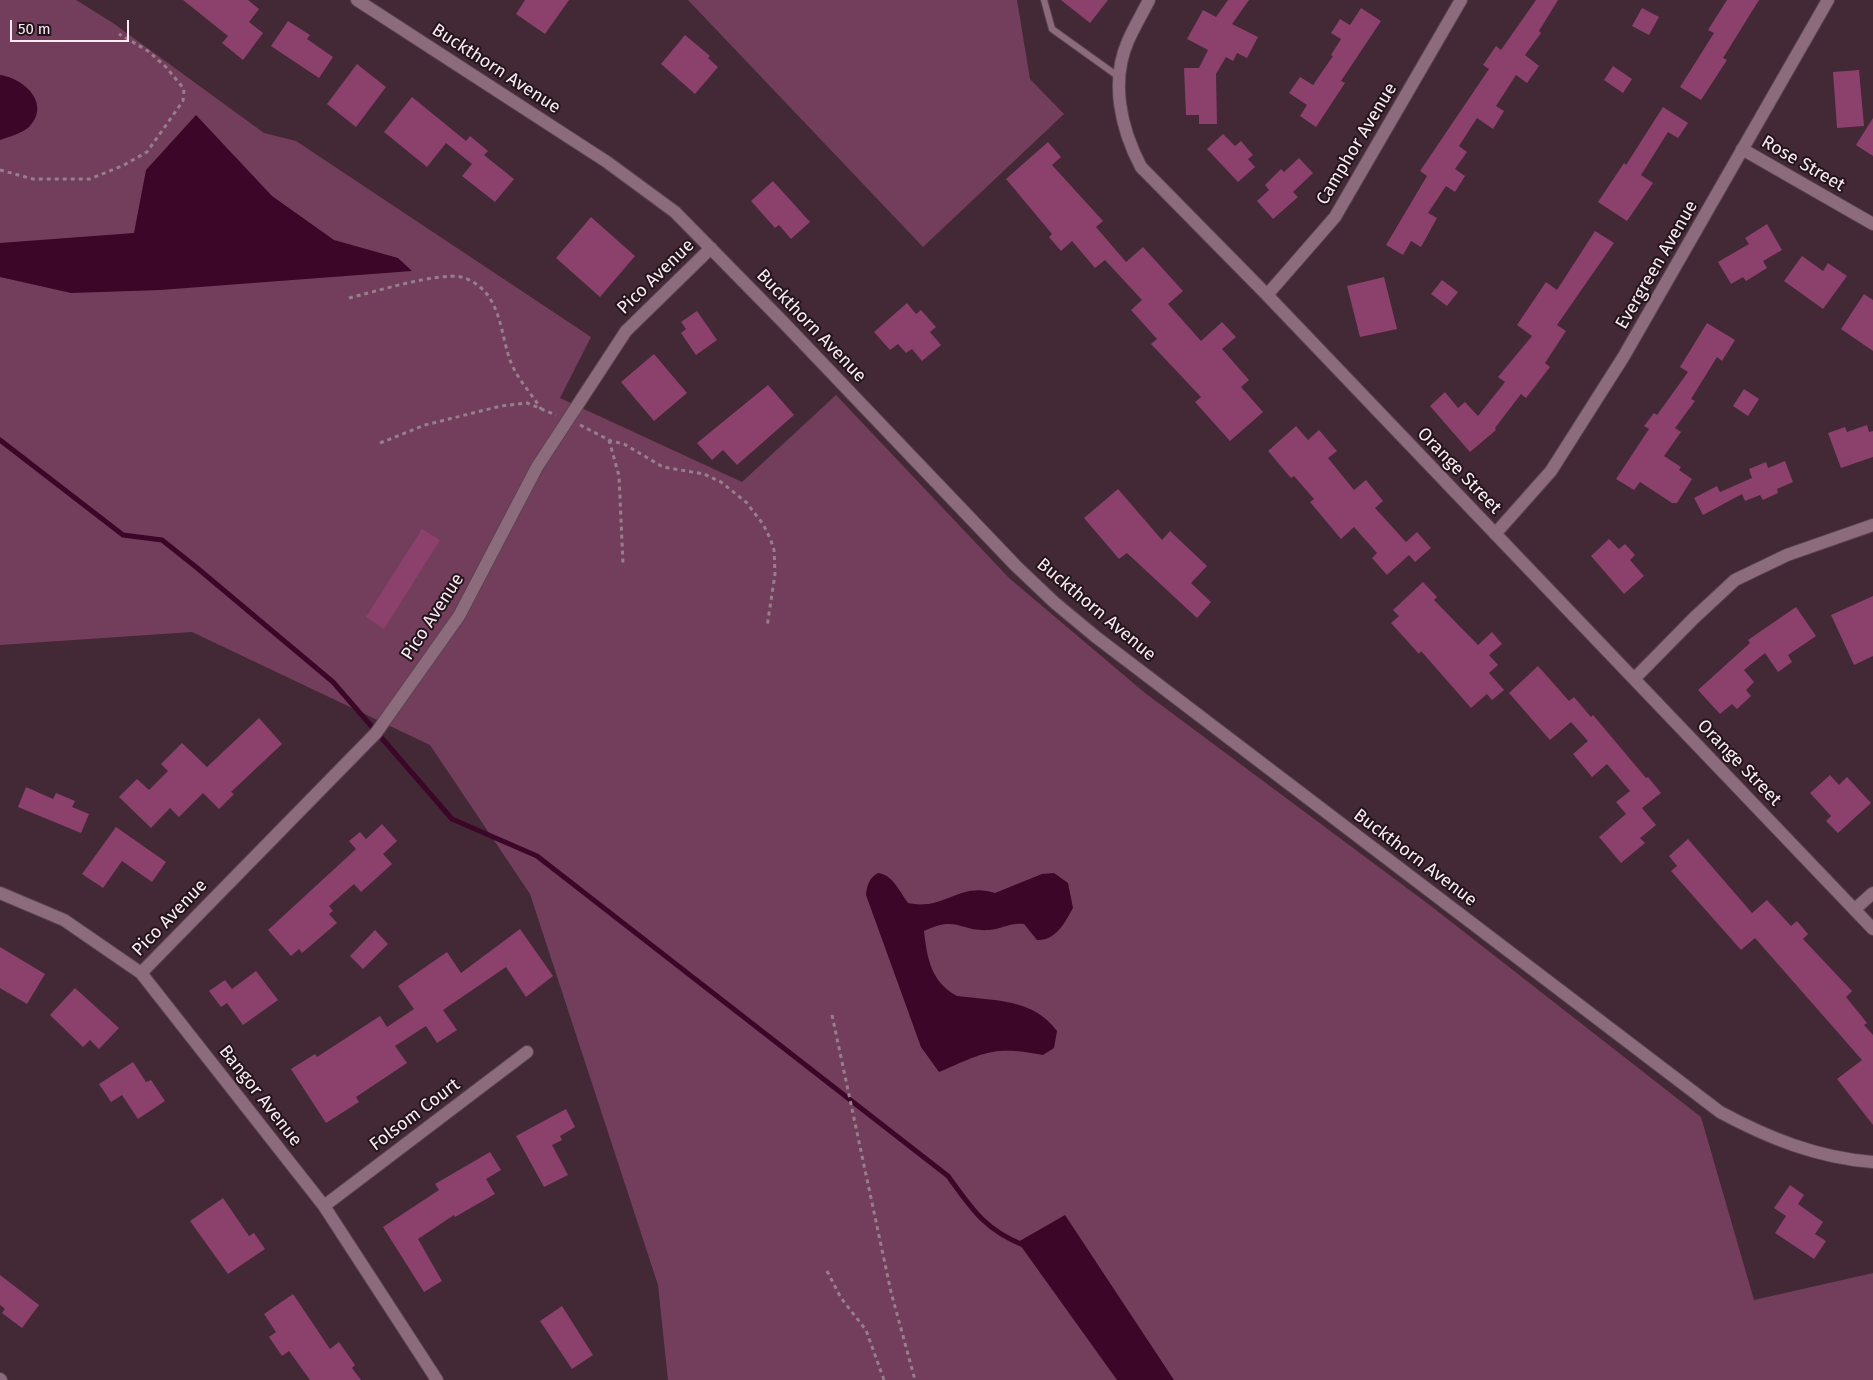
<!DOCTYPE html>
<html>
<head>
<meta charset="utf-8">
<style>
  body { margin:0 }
  #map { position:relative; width:1873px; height:1380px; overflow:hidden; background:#432836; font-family:"Fira Sans",sans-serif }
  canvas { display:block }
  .scale { position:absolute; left:10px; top:20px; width:119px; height:22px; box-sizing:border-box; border:2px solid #fceaf3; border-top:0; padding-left:6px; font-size:15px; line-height:18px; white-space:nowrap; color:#fceaf3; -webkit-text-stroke:4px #22151c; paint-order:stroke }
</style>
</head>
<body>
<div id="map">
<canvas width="1873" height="1380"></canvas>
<div class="scale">50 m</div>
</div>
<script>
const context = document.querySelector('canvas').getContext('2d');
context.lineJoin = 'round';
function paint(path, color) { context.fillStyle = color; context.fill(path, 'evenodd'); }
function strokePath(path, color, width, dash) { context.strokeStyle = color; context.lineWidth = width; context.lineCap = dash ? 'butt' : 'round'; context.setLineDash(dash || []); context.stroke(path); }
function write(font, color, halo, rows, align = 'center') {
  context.font = font + ' "Fira Sans",sans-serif'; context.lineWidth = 4; context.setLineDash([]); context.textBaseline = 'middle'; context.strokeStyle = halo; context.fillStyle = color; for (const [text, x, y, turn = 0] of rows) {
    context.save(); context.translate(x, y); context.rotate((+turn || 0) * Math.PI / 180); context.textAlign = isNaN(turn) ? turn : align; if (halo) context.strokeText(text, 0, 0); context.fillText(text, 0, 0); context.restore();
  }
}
paint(new Path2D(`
  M 0,0 L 76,0 L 113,23 L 264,133 L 296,141 L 591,337 L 560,398 L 742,482 L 836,395 L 1009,578 L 1145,693 L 1427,903 L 1701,1117 L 1754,1300 L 1873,1273 L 1873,1380 L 668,1380 L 658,1285 L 530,894 L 430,745 L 192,632 L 0,645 Z
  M 688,0 L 1017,0 L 1030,79 L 1064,114 L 923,247 Z`), '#733e5c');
paint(new Path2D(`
  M 0,75 C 23,78 52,103 29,127 C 22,133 9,137 0,140 Z
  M 196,115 L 272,196 L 334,240 L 398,258 L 412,271 L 160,290 L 71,293 L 0,277 L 0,243 L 134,233 L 146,170 Z
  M 878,873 C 892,874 900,892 908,903 C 944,911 960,881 995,893 L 1042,874 L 1054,873 L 1068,883 L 1073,908 C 1065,922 1056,941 1037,940 L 1024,924 C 1012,922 1001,929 989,930 C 960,932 958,915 924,931 C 927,958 931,982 957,996 C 994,1001 1033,998 1057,1031 L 1054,1048 L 1043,1055 C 993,1045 983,1053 939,1072 L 921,1047 L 866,895 C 867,885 869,878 878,873 Z
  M 1065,1215 L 1174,1380 L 1117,1380 L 1018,1242 Z`), '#3b0628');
strokePath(new Path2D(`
  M 0,440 L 123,535 L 162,540 L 196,567 L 333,682 L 452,819 L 537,856 L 948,1176 C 972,1209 984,1229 1023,1245`), '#3b0628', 5);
paint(new Path2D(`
  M 183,0 L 248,0 L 259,9 L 249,22 L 263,33 L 243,60 L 222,43 L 228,36 Z
  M 525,0 L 569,0 L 545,34 L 516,14 Z
  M 1061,0 L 1108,0 L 1090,23 Z
  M 1228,0 L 1249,0 L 1232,24 L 1258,37 L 1247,58 L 1237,53 L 1233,61 L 1226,57 L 1216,74 L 1217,124 L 1199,124 L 1199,115 L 1186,115 L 1184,68 L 1199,68 L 1208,50 L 1187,39 L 1203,10 L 1216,17 Z
  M 1536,0 L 1558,0 L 1539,31 L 1541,33 L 1525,55 L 1539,66 L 1527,83 L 1516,75 L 1496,106 L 1504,111 L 1493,129 L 1477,118 L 1459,146 L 1467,152 L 1455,169 L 1465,176 L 1455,192 L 1446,186 L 1428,213 L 1437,218 L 1421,247 L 1411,241 L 1403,255 L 1386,245 L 1427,176 L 1420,171 L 1489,69 L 1483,65 L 1496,46 L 1501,50 Z
  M 1727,0 L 1759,0 L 1723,58 L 1727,60 L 1701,100 L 1680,87 L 1714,33 L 1708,30 Z
  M 1361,8 L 1381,21 L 1341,81 L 1345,83 L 1316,127 L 1300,116 L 1307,105 L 1289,93 L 1300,77 L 1313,85 L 1333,56 L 1331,55 L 1341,39 L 1331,33 L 1340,19 L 1350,25 Z
  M 1642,8 L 1659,17 L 1649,35 L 1632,26 Z
  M 288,21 L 310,35 L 307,39 L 333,57 L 319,78 L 271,46 Z
  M 685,35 L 710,56 L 708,58 L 718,67 L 695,94 L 661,64 Z
  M 357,64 L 386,87 L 356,127 L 327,104 Z
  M 1613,66 L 1632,79 L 1623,93 L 1604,80 Z
  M 1859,70 L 1864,126 L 1837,128 L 1833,72 Z
  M 412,97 L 466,141 L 470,136 L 488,151 L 484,155 L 514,179 L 495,202 L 462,176 L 472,164 L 446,143 L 427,167 L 384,132 Z
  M 1663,107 L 1688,123 L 1678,138 L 1668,132 L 1641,175 L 1653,183 L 1627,221 L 1598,202 L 1624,163 L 1626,165 Z
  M 1873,118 L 1873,156 L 1856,145 Z
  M 1223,134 L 1235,146 L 1241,141 L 1253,155 L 1248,159 L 1255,167 L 1238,182 L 1207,149 Z
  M 1048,142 L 1061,157 L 1052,165 L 1103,221 L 1096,227 L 1126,262 L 1143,247 L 1183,291 L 1168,304 L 1201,341 L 1222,322 L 1236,337 L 1222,349 L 1249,380 L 1241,387 L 1263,412 L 1230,441 L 1195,402 L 1201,397 L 1151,344 L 1157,339 L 1131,310 L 1142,300 L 1105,260 L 1095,268 L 1072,241 L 1061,251 L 1049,237 L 1052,234 L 1006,179 Z
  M 1299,158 L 1313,173 L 1293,192 L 1298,197 L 1273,219 L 1257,201 L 1269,190 L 1265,185 L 1281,169 L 1284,172 Z
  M 773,181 L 810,222 L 791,239 L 779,225 L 775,228 L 751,201 Z
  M 591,217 L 635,256 L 600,297 L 556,258 Z
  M 1767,224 L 1782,250 L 1763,261 L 1767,268 L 1746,281 L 1743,277 L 1731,284 L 1718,262 L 1749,244 L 1745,238 Z
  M 1595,231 L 1614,243 L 1557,325 L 1566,331 L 1545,363 L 1550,367 L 1526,398 L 1521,394 L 1495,428 L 1496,430 L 1470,452 L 1430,406 L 1445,392 L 1458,408 L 1465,402 L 1478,416 L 1505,382 L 1498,377 L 1532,336 L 1517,325 L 1546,282 L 1557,290 Z
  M 1802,256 L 1823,271 L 1828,263 L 1847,276 L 1823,309 L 1784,281 Z
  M 1384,277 L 1397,329 L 1360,337 L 1347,286 Z
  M 1442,280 L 1458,292 L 1447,306 L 1431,294 Z
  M 1864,294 L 1873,300 L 1873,351 L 1841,329 Z
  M 907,303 L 916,314 L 921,310 L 936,327 L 930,332 L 941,345 L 922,361 L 912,349 L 906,353 L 898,344 L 890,350 L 874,332 Z
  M 697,311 L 717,340 L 696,355 L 681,333 L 686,329 L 681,322 Z
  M 1707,323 L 1735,340 L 1722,361 L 1717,357 L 1691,399 L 1695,401 L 1675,428 L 1681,432 L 1664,456 L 1681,467 L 1679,470 L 1692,479 L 1677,503 L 1672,503 L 1640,482 L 1634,490 L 1616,479 L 1649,429 L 1644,426 L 1654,413 L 1657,415 L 1688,372 L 1680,367 Z
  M 654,354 L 687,393 L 654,421 L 621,382 Z
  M 768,385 L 794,415 L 737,465 L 723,450 L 712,460 L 697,443 Z
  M 1744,389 L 1759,399 L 1748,416 L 1733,406 Z
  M 1867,425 L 1869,432 L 1873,431 L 1873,457 L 1841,468 L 1828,433 L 1845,427 L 1847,432 Z
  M 1296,426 L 1308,440 L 1319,430 L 1337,451 L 1328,458 L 1354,490 L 1366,480 L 1383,501 L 1375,508 L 1406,542 L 1417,532 L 1431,548 L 1415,562 L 1409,555 L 1387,575 L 1372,558 L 1377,553 L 1354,527 L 1341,539 L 1310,502 L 1314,499 L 1294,476 L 1291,478 L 1268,451 Z
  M 1785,461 L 1793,482 L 1777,489 L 1778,493 L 1763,500 L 1760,495 L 1745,501 L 1742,494 L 1703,515 L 1694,498 L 1717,486 L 1720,492 L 1752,478 L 1749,469 L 1766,462 L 1768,468 Z
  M 1118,489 L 1162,540 L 1170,531 L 1207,566 L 1191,583 L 1211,602 L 1197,618 L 1127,553 L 1119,559 L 1084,518 Z
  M 422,529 L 440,540 L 384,629 L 366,617 Z
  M 1609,539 L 1619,549 L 1625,544 L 1635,555 L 1630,560 L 1644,576 L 1624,594 L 1591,556 Z
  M 1423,582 L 1437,597 L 1434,600 L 1478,645 L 1492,632 L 1502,644 L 1489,655 L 1498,665 L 1489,673 L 1504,690 L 1492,700 L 1487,694 L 1471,708 L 1421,651 L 1419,654 L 1391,623 L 1399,616 L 1393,610 Z
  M 1873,596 L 1873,656 L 1854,665 L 1831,615 Z
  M 1796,607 L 1816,636 L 1788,655 L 1792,662 L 1778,672 L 1765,653 L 1744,670 L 1754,682 L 1746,690 L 1751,696 L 1737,709 L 1732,704 L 1720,714 L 1698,690 L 1750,643 L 1748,640 Z
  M 1538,666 L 1569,701 L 1574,697 L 1591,717 L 1593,715 L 1646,778 L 1648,777 L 1661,793 L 1642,808 L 1656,825 L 1640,838 L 1645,843 L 1621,863 L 1599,837 L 1626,814 L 1616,802 L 1630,791 L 1607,764 L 1592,777 L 1573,754 L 1588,741 L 1571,722 L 1550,740 L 1509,693 Z
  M 259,718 L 282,744 L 231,792 L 234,794 L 219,809 L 203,793 L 179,817 L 170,808 L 151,828 L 119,797 L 137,779 L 149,790 L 168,771 L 161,764 L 182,743 L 207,767 Z
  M 1830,775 L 1839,785 L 1847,777 L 1871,803 L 1838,833 L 1826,821 L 1831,816 L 1810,793 Z
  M 26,787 L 53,799 L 56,793 L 75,801 L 72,807 L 89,814 L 81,833 L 18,807 Z
  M 382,824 L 397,841 L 383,854 L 392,864 L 361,892 L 354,884 L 329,906 L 333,911 L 329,914 L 337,923 L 302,953 L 299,949 L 291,956 L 268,930 L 356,849 L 349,841 L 360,832 L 366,839 Z
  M 116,827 L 166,862 L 152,882 L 122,861 L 103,888 L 82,874 Z
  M 1688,839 L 1752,913 L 1767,900 L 1791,926 L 1797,921 L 1808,934 L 1803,939 L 1852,991 L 1846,997 L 1867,1023 L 1864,1025 L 1873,1035 L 1873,1125 L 1837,1079 L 1862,1060 L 1755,938 L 1741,950 L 1671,871 L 1677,866 L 1669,856 Z
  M 520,929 L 553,976 L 526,997 L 506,967 L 443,1010 L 457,1030 L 437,1043 L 426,1026 L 395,1046 L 407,1063 L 356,1097 L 359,1102 L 326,1123 L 291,1069 L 315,1054 L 317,1057 L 380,1016 L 387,1027 L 414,1009 L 398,986 L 447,952 L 461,973 Z
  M 375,930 L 388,944 L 363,969 L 350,956 Z
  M 0,947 L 45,974 L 27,1004 L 0,988 Z
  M 256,971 L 278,1000 L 243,1025 L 227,1003 L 221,1007 L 209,991 L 225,980 L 232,989 Z
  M 75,988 L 119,1028 L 99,1049 L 90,1040 L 83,1047 L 50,1015 Z
  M 133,1062 L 146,1082 L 151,1080 L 165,1101 L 138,1119 L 122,1095 L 111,1102 L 99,1084 Z
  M 566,1109 L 575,1127 L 560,1136 L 562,1140 L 552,1145 L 568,1175 L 544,1187 L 516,1136 Z
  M 490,1152 L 501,1170 L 486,1179 L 495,1194 L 455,1217 L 454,1215 L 418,1239 L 442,1281 L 424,1292 L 383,1227 L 439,1190 L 435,1184 Z
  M 1790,1185 L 1804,1195 L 1798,1204 L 1823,1222 L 1815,1234 L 1826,1241 L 1814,1259 L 1775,1233 L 1786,1216 L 1774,1208 Z
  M 223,1198 L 249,1236 L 254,1233 L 265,1249 L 228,1274 L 190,1221 Z
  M 0,1275 L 39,1305 L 22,1328 L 2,1313 L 5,1309 L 0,1305 Z
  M 293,1294 L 330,1349 L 339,1342 L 355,1365 L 352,1368 L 361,1380 L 310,1380 L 289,1351 L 282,1356 L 269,1337 L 276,1332 L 264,1314 Z
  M 562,1306 L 593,1355 L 572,1369 L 540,1321 Z`), '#8b416c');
const service = new Path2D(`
  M 1044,0 L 1052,29 L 1119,77`);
const minor = new Path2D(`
  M 357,0 L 607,162 L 675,212 L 784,323 L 1016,566 L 1055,603 L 1096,637 L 1720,1112 C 1768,1138 1818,1158 1873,1162
  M 1149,0 C 1142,14 1134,27 1128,41 C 1110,82 1121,129 1141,167 L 1267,295 L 1873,929
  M 1742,149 L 1873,224
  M 1267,295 L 1335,217 L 1461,0
  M 1495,534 L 1551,471 L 1624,356 L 1828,0
  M 1634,679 L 1694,618 L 1735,580 L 1787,555 L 1873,525
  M 0,893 L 64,920 L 141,973 L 324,1206 L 437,1380
  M 1855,909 L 1873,893
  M 141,973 L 376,733 L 459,616 L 537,467 L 626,331 L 711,248
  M 324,1206 L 527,1052
  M 0,1379 L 1,1380`);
strokePath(service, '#5b4451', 8);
strokePath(minor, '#5b4451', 14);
strokePath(new Path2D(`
  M 0,170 L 33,179 L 90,179 L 124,165 L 147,152 L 183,101 L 184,89 L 166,67 L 148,51 L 119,34
  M 349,298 C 374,292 438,272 461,277 C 476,281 488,292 494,306 C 504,327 504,351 515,371 C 522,384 533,396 541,409
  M 580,425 L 611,441 L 624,444 L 663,467 L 704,474 L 721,482 L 746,502 L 763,524 L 770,538 L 774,550 L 775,574 L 767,627
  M 609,440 L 619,476 L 623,564
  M 380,443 L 425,425 L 501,406 L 527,403 L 556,415
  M 832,1015 L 891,1292 L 915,1380
  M 827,1271 L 841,1298 L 866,1330 L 884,1380`), '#967f8b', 3, [4, 4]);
strokePath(service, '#8c6c7c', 6);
strokePath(minor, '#8c6c7c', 12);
write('18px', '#fceaf3', '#22151c', [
  ["Buckthorn Avenue",496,69,33],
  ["Camphor Avenue",1357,144,-59],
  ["Rose Street",1803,164,30],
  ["Evergreen Avenue",1657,265,-60],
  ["Pico Avenue",656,277,-44],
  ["Buckthorn Avenue",811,326,46],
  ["Orange Street",1459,471,46],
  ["Buckthorn Avenue",1096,610,40],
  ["Pico Avenue",433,617,-57],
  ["Orange Street",1739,763,46],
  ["Buckthorn Avenue",1415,858,37],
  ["Pico Avenue",170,918,-46],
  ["Bangor Avenue",260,1096,52],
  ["Folsom Court",415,1115,-37]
]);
</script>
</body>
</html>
